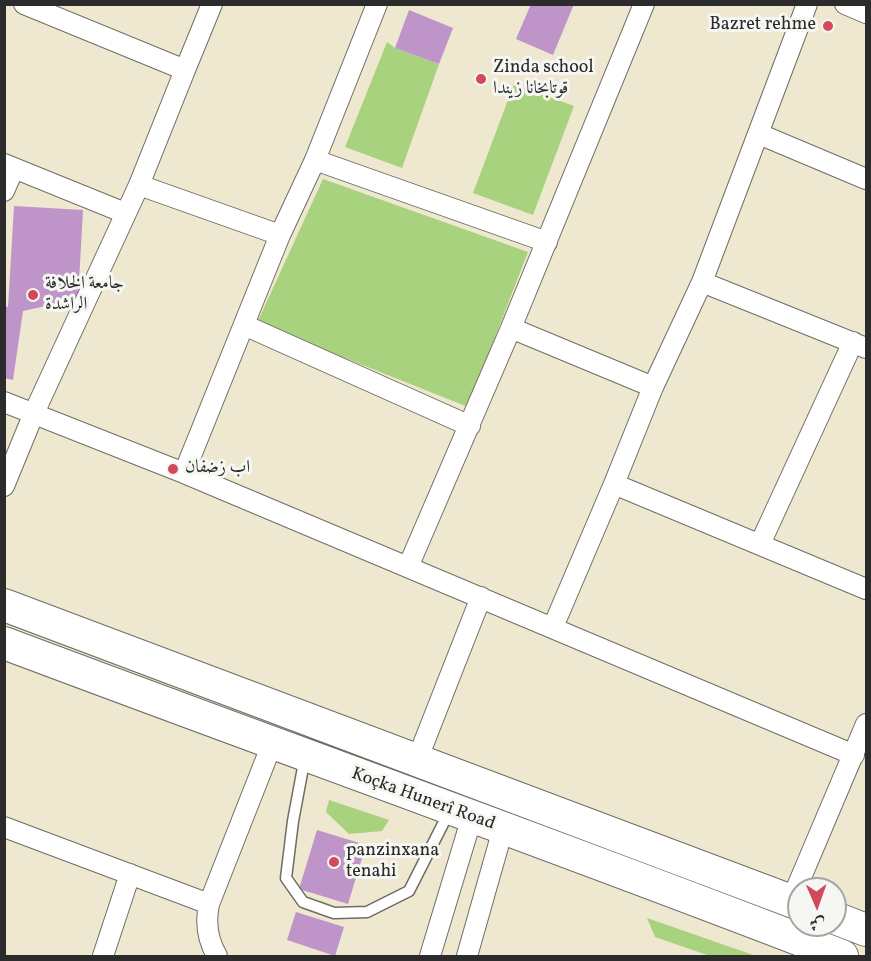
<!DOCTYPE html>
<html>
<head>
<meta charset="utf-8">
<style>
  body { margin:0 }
  #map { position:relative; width:871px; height:961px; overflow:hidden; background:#ede8cf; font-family:Vollkorn,Amiri,serif }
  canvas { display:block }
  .frame { position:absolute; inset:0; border:6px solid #2b2b2b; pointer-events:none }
  .north { position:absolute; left:787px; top:877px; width:60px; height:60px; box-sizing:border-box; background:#f6f6f2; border:2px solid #a5a5a2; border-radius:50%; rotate:178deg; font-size:16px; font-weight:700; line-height:24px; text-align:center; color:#2b2b2b }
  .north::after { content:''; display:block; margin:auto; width:21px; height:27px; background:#d1495b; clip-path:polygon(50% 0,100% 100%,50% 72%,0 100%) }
</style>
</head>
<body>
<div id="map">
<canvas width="871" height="961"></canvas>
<div class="frame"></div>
<div class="north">ش</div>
</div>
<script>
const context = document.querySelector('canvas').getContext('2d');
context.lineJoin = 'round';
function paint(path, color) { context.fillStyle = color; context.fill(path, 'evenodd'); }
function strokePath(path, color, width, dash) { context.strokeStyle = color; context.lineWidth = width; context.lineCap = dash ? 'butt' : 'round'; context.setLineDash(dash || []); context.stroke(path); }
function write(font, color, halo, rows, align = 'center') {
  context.font = font + ' Vollkorn,Amiri,serif'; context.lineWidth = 6; context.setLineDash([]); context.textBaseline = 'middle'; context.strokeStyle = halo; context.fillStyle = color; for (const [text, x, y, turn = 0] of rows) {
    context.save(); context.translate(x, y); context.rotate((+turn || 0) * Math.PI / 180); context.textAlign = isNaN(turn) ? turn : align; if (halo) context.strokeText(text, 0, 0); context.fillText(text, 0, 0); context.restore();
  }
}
paint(new Path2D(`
  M 387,42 L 395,48 L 439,64 L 402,168 L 345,147 Z
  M 514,84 L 574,106 L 533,215 L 473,193 Z
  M 323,179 L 528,252 L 468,407 L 257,323 Z
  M 329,800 L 389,820 L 382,831 L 349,834 L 326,812 Z
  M 647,918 L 756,956 L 710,956 L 655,937 Z`), '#a8d27e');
paint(new Path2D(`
  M 531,4 L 574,4 L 553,55 L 516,39 Z
  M 409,10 L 453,28 L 439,64 L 395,48 Z
  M 14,206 L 83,210 L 78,299 L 23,311 L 13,380 L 4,378 L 4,306 L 8,307 Z
  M 317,830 L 366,845 L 348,904 L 299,889 Z
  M 296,912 L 344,927 L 335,956 L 287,940 Z`), '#bf94c9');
const lane = new Path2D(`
  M 305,757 L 293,821 L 286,878 L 303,902 L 334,913 L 367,912 L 409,891 L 449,812`);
const street = new Path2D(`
  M 24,4 L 185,70 L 212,4
  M 845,4 L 866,13
  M 759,134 L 866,179
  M 315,160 L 547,242
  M 4,164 L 125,213
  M 139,185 L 280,235
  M 4,191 L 14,168
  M 702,282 L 866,348
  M 244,325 L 470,426
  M 511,328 L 653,387
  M 4,402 L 184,473 L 854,755
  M 184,473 L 280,235 L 315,160 L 377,4
  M 614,484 L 866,589
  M 4,486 L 34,413 L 139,185 L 185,70
  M 760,544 L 853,342
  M 408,567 L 511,328 L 644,4
  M 553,627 L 614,484 L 653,387 L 702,282 L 807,4
  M 417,760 L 481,597
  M 4,827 L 209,904
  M 791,901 L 866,724
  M 103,956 L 130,874
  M 217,956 C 207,939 205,923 209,904 L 272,744
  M 430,956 L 472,817
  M 467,956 L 503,829`);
const primary = new Path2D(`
  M 4,605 L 799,904
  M 4,643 C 283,748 564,848 842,956
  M 835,918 L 866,930`);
strokePath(lane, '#6f6d64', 13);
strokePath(street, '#6f6d64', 22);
strokePath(primary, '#6f6d64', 34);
strokePath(lane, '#fff', 10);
strokePath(street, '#fff', 20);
strokePath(primary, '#fff', 32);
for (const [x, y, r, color] of [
  [828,26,6,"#d1495b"],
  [481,79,6,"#d1495b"],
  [33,295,6,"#d1495b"],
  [173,469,6,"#d1495b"],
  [334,862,6,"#d1495b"]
]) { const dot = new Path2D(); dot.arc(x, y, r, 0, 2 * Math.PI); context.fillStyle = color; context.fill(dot); strokePath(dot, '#f6f6f2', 2); }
write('18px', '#2b2b2b', '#f6f6f2', [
  ["Bazret rehme",816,26,"right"],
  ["Zinda school",493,69],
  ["قوتابخانا زیندا",493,90],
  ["جامعة الخلافة",45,285],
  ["الراشدة",45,306],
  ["اب زضفان",185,469],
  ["panzinxana",346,852],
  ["tenahi",346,873]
], 'left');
write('18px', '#2b2b2b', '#f6f6f2', [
  ["Koçka Hunerî Road",423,800,20]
]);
</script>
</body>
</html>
